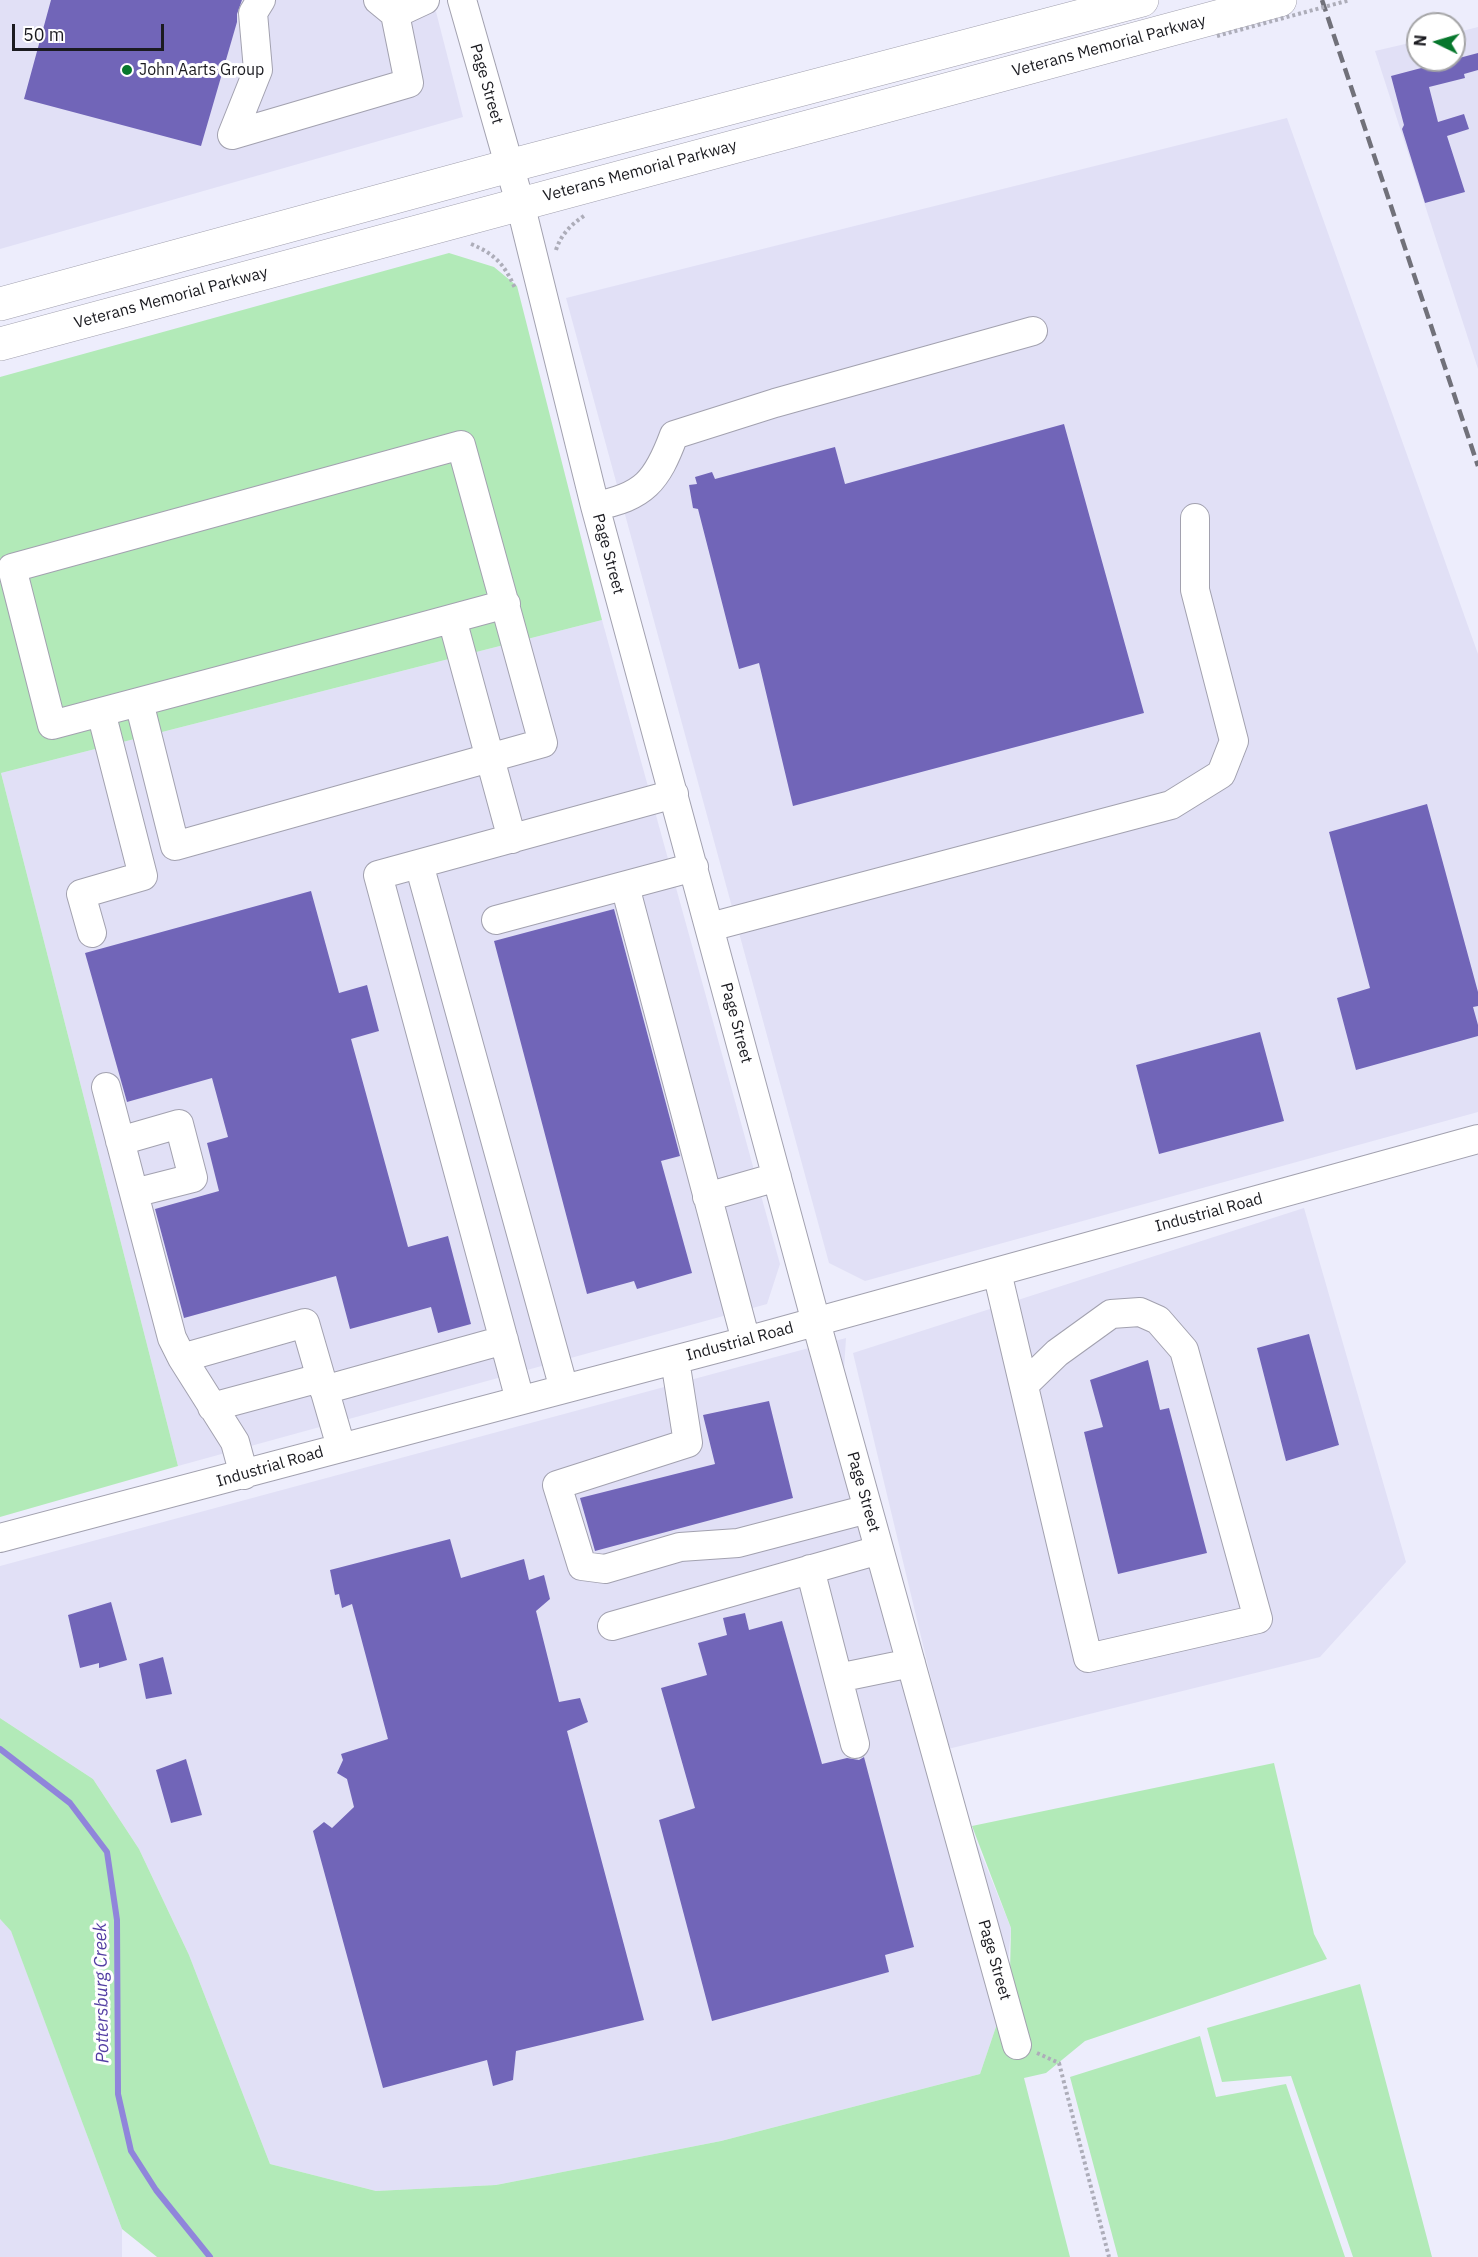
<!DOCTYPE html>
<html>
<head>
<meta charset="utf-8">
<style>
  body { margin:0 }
  #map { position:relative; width:1478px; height:2257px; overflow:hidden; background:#ededfc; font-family:"IBM Plex Sans",sans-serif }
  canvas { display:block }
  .north { position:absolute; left:1406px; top:12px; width:60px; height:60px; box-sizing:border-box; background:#fff; border:2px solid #a4a4a6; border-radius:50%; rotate:275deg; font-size:16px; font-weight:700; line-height:24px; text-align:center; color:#1b1b20 }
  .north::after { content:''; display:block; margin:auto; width:21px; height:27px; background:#06772c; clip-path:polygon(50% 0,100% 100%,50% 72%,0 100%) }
  .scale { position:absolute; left:12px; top:24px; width:152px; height:27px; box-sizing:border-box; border:3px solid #1b1b20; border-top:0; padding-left:8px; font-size:18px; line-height:21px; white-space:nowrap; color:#1b1b20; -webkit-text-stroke:4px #fff; paint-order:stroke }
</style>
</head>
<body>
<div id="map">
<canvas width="1478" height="2257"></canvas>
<div class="north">N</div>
<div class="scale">50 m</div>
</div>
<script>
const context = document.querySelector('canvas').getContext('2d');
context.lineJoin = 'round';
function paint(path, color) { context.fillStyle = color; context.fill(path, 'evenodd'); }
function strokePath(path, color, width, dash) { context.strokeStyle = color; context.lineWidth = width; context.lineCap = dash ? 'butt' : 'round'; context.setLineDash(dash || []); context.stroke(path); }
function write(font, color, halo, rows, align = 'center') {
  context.font = font + ' "IBM Plex Sans",sans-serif'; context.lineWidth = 6; context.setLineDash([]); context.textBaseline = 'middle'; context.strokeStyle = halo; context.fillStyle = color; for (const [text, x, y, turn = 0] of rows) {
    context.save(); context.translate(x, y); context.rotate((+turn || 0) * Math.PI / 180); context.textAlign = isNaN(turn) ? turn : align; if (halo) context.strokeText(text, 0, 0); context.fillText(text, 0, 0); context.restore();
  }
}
paint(new Path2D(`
  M 0,0 L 433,0 L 463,117 L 0,249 Z
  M 1478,27 L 1478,369 L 1375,51 L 1418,41 L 1418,60 L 1454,60 L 1454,33 Z
  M 1287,118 L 1478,654 L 1478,1112 L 865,1281 L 829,1263 L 566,298 Z
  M 602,620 L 780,1264 L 767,1304 L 178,1466 L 1,773 Z
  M 1304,1208 L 1406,1562 L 1320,1657 L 948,1749 L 967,1819 L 1011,1928 L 1006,1987 L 1001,2012 L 980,2074 L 721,2141 L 496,2185 L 376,2191 L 270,2164 L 189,1955 L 139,1849 L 93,1779 L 0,1718 L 0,1566 L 846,1338 L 844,1369 L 941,1720 L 853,1353 Z
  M 0,1919 L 11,1930 L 122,2229 L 122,2257 L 0,2257 Z`), '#e1e0f6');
paint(new Path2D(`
  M 449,253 L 494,267 L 517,286 L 602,620 L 1,773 L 178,1466 L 0,1517 L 0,377 Z
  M 0,1718 L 93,1779 L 139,1849 L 189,1955 L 270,2164 L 376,2191 L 496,2185 L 721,2141 L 980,2074 L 1001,2012 L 1010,1972 L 1011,1928 L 972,1826 L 1274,1763 L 1314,1934 L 1327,1959 L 1085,2041 L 1046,2073 L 1024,2078 L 1070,2257 L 157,2257 L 122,2229 L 11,1931 L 0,1919 Z
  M 1360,1984 L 1432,2257 L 1353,2257 L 1291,2076 L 1222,2082 L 1207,2028 Z
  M 1200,2036 L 1216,2097 L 1286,2084 L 1345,2257 L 1118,2257 L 1070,2077 Z`), '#b2eab8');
strokePath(new Path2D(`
  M 0,1749 L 70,1803 L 107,1852 L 117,1920 L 118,2094 L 131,2151 L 156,2190 L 210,2257`), '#9085db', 6);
paint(new Path2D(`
  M 51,0 L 242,0 L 237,14 L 237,22 L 201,146 L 24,99 Z
  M 1478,53 L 1478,70 L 1464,74 L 1465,78 L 1429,87 L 1438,122 L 1464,114 L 1469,129 L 1447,136 L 1465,192 L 1425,203 L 1402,129 L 1404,125 L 1391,76 Z
  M 1064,424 L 1144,713 L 793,806 L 759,663 L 739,669 L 698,509 L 693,508 L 689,485 L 697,484 L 695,477 L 712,472 L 715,479 L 835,447 L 845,484 Z
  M 1427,804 L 1478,992 L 1478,1006 L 1473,1007 L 1478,1025 L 1478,1036 L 1356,1070 L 1337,998 L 1370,988 L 1329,832 Z
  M 311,891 L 339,993 L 367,985 L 379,1031 L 351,1039 L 408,1247 L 448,1236 L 471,1324 L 438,1333 L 431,1307 L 350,1329 L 336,1276 L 184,1318 L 155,1209 L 219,1191 L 207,1143 L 228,1137 L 212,1078 L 127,1102 L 85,953 Z
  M 614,909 L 680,1156 L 661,1161 L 692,1273 L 637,1289 L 634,1281 L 587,1294 L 494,941 Z
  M 1260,1032 L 1284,1121 L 1159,1154 L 1136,1065 Z
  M 1309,1334 L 1339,1445 L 1286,1461 L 1257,1348 Z
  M 1148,1360 L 1160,1410 L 1169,1408 L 1207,1553 L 1118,1574 L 1084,1432 L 1103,1427 L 1090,1380 Z
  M 769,1401 L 793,1498 L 595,1551 L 580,1498 L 715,1464 L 703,1415 Z
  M 450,1539 L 461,1578 L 524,1559 L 529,1580 L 544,1575 L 550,1599 L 536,1611 L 559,1702 L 580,1698 L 588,1722 L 567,1731 L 644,2020 L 516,2051 L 513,2080 L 493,2086 L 487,2060 L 383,2088 L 313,1831 L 324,1822 L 332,1828 L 354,1807 L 347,1779 L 337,1773 L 343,1760 L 341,1754 L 388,1739 L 352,1604 L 342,1608 L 339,1594 L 335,1595 L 330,1570 Z
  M 111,1602 L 127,1660 L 99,1668 L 99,1663 L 80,1668 L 68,1615 Z
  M 745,1613 L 749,1630 L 782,1621 L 822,1764 L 847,1758 L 859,1760 L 864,1757 L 914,1947 L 885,1955 L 889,1972 L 712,2021 L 659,1820 L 695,1808 L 661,1688 L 707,1675 L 698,1643 L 727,1635 L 723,1618 Z
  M 163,1657 L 172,1694 L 146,1699 L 139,1664 Z
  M 186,1759 L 202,1815 L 171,1823 L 156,1770 Z`), '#7165b8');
const minor = new Path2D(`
  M 261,0 L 253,13 L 258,70 L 232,135 L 409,83 L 395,14 L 378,0
  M 462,0 L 520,203 L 595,506 L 816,1322 L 1017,2045
  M 395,14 L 425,0
  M 595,506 C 644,497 657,481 674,435 L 775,403 L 1033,331
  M 452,619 L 512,839
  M 139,702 L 175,846 L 543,743 L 461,445 L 12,568 L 52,725 C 204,685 355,645 506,604
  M 419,864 L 564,1389
  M 625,886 L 746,1341
  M 496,920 L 694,867
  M 710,927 L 1171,805 L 1221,774 L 1234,741 L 1195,590 L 1195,518
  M 92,933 L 81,894 L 143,876 L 101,712
  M 106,1087 L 172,1338 L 182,1358 L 235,1442 L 244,1475
  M 120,1141 L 179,1124 L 193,1178 L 134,1193
  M 707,1197 L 777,1177
  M 997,1272 L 1088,1658 L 1258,1619 L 1184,1350 L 1158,1320 L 1140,1312 L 1111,1314 L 1057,1353 L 1024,1385
  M 182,1358 L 305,1323 L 341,1447
  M 675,1360 L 688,1443 L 557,1485 L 582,1566 L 605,1569 L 680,1547 L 738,1543 L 868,1509
  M 324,1390 L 504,1340
  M 520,1400 L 378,875 L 674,794
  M 212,1407 L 320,1378
  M 0,1538 L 746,1341 L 1478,1139
  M 810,1569 L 855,1744
  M 612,1626 L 879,1550
  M 838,1678 L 911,1663`);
const highway = new Path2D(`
  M 0,304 L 509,166 L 1142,0
  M 0,344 L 1280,0`);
strokePath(minor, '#a2a1af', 30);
strokePath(highway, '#a2a1af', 34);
strokePath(new Path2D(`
  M 471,244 C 495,254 504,264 515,288
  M 556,250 C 561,234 572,224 585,215
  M 1037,2053 L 1059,2063 L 1109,2257`), '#adadb9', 4, [3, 3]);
strokePath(minor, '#fff', 28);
strokePath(highway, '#fff', 33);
strokePath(new Path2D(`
  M 1322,0 L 1478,466`), '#71717a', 4.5, [12, 6]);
strokePath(new Path2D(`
  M 1217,36 L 1350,0`), '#adadb9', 4, [3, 3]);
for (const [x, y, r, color] of [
  [127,70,6,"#06772c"]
]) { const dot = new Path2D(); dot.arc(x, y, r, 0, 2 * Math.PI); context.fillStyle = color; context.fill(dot); strokePath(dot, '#fff', 2); }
write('16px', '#1b1b20', '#fff', [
  ["Veterans Memorial Parkway",1109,46,-15],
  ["Page Street",486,84,74],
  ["Veterans Memorial Parkway",640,171,-15],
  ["Veterans Memorial Parkway",171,298,-15],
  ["Page Street",608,554,75],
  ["Page Street",736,1023,75],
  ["Industrial Road",1209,1213,-15],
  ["Industrial Road",740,1342,-15],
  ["Industrial Road",270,1467,-16],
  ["Page Street",863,1492,74],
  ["Page Street",994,1960,74]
]);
write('16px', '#1b1b20', '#fff', [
  ["John Aarts Group",139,70]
], 'left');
write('italic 18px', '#533ea3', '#fff', [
  ["Pottersburg Creek",102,1993,-91]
]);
</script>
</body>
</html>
